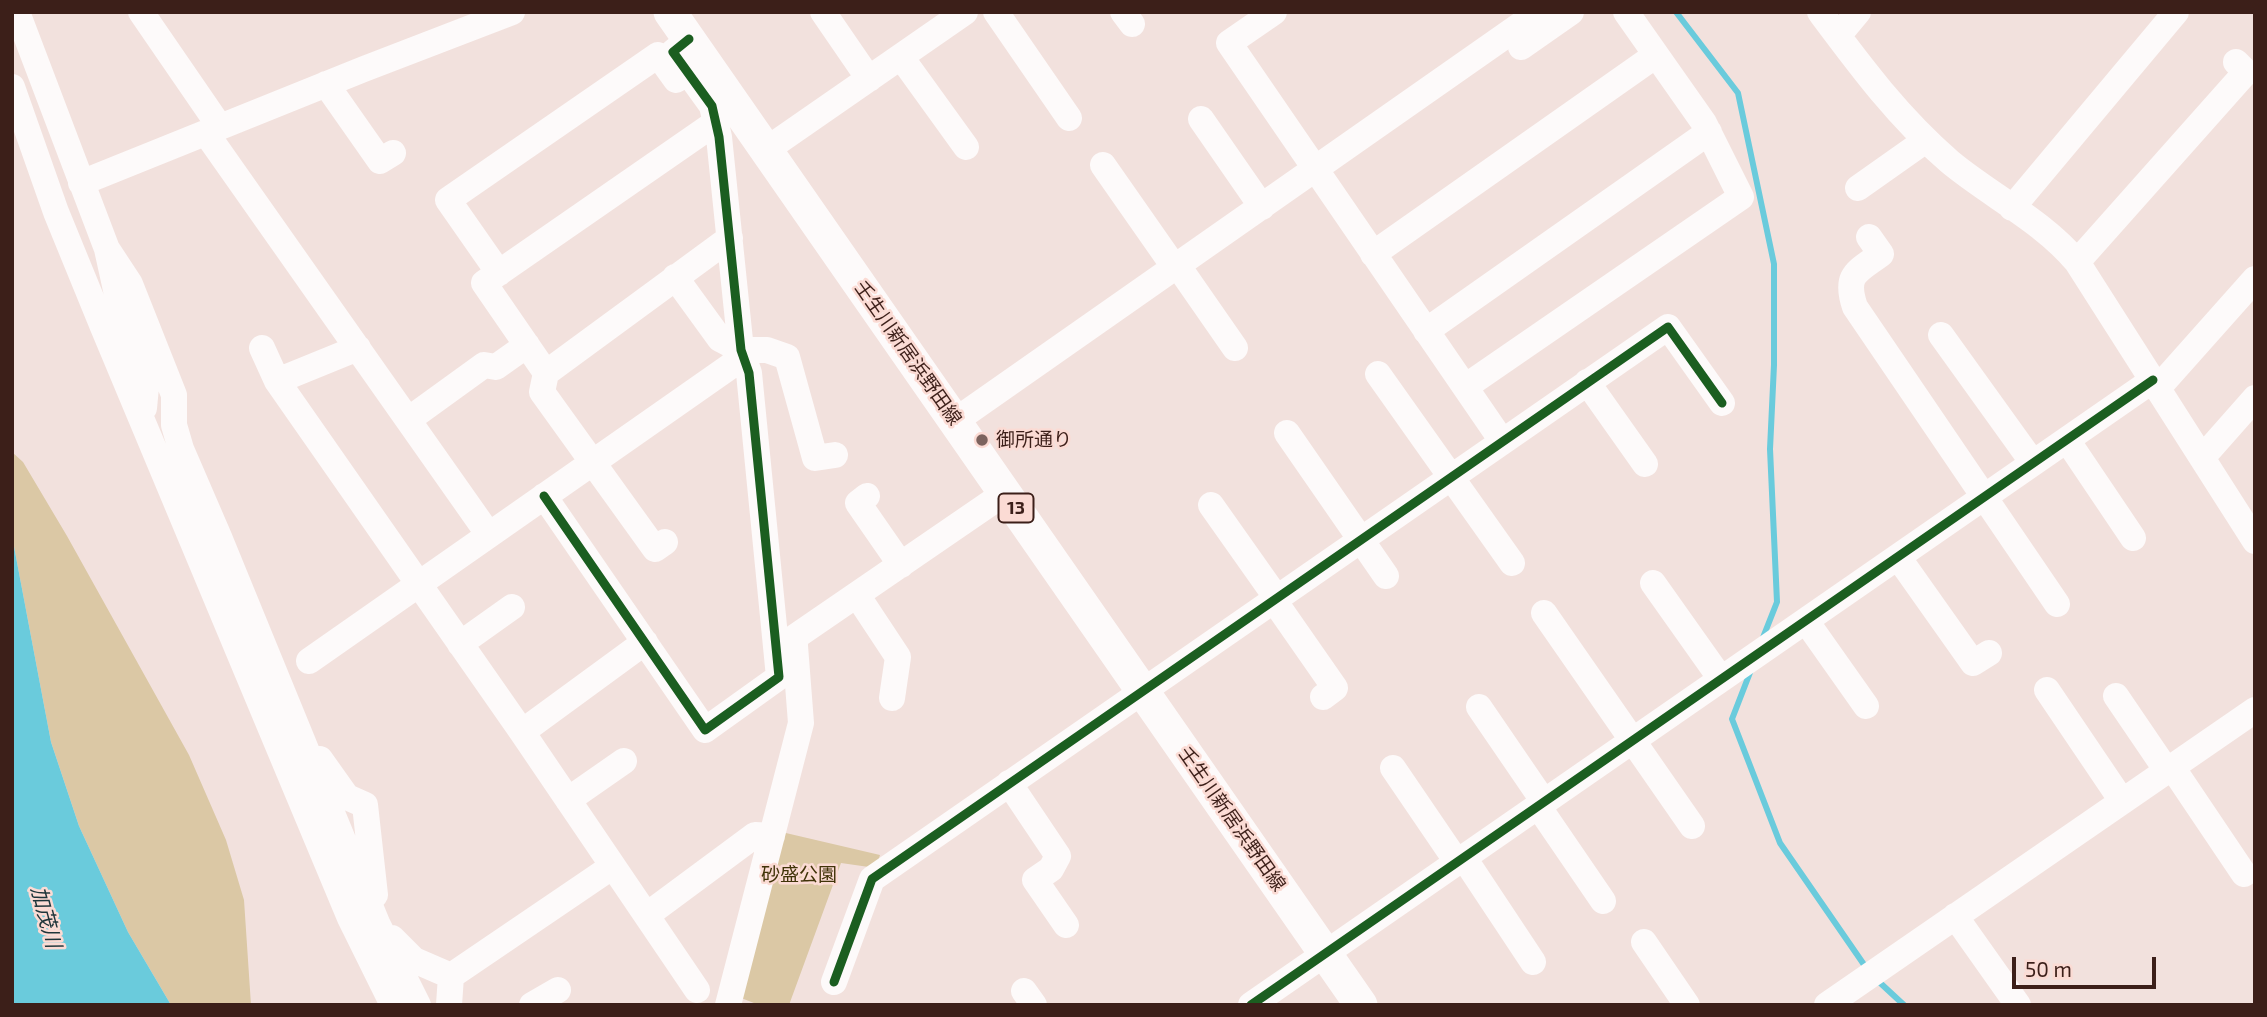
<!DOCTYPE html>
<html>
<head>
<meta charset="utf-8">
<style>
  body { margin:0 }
  #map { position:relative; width:2267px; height:1017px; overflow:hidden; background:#f2e1dd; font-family:"Exo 2",sans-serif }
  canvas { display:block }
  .frame { position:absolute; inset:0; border:14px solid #3c1f19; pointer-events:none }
  .scale { position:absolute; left:2012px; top:957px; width:144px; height:32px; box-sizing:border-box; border:4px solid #3c1f19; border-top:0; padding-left:9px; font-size:21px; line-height:24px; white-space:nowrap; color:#3c1f19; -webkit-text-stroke:5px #fbdbd4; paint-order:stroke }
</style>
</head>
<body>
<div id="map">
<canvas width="2267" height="1017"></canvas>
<div class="frame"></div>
<div class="scale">50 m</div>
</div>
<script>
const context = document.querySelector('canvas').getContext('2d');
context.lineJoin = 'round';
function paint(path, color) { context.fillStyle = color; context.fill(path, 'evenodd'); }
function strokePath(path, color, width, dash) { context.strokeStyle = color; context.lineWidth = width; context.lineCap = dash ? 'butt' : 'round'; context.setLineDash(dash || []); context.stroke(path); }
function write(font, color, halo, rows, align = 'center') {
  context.font = font + ' "Exo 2","Noto Sans JP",sans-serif'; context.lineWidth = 5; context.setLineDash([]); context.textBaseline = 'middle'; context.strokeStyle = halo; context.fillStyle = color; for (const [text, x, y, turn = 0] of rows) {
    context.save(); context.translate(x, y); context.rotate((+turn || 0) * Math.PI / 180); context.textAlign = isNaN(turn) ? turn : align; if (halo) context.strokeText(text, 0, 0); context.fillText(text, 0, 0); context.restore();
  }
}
paint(new Path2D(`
  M 12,452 L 23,462 L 67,536 L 189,755 L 226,840 L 244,900 L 251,1005 L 171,1005 L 128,932 L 79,826 L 51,742 L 12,536 Z
  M 773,830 L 880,855 L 876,868 L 841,863 L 789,1005 L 759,1005 L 731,994 Z`), '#dbc8a5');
paint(new Path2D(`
  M 12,536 L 51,742 L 79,826 L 128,932 L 171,1005 L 12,1005 Z`), '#6acbdc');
strokePath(new Path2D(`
  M 1676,12 L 1738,93 L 1774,264 L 1774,365 L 1770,449 L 1777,602 L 1762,640
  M 1751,670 L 1732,719 L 1780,843 L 1867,969
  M 1877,980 L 1904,1005`), '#6acbdc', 6);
strokePath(new Path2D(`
  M 17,12 L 107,249 L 116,290 L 146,387 L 144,408
  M 141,12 L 220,127
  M 823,12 L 869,79
  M 996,12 L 1069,118
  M 1123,12 L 1132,24
  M 1274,12 L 1229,43 L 1502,441
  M 1820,12 C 1861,67 1898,117 1950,162 C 1991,196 2043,221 2077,262 L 2255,541
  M 1838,36 L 1858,12
  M 1521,47 L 1571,12
  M 901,57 L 966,147
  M 326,84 L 380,161 L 393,153
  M 12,87 L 56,212 L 103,327 L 350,918 L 393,1005
  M 1201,119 L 1262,207
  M 206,133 L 489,535
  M 766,150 L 965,12
  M 1103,165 L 1175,268
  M 81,183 L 364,69 L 512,12
  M 1858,188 L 1926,140
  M 2012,208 L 2176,12
  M 1869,237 L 1881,254 C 1857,272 1844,274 1855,307 L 2057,604
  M 107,249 L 130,284 L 174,395 L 174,425 L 181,449 L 219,537 L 377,923 L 418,1005
  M 1373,254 L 1656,55
  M 2077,262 L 2246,72 L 2236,62
  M 1178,266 L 1235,348
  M 499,273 L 448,200 L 658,55 L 676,80
  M 675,277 L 720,339 L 741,350 L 767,350 L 787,357 L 815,458 L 835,455
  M 1426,331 L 1709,132
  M 1941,335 L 2033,463
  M 262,348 L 277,381 L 522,732 L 697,990
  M 546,373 L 730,238
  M 1378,374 L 1512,563
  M 277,381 L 358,348
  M 1587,382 L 1645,464
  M 1465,387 L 1741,197 L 1704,123 L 1626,12
  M 2158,388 L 2255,279
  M 408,420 L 484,365 L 496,367 L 527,345
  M 955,421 L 1539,12
  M 1287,433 L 1386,576
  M 2067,440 L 2133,538
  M 2202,458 L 2255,398
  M 544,496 L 705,730 L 779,677 L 749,373 L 741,350 L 719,137 L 712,106 L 673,52 L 689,39
  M 867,496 L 858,503 L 901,565
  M 1211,505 L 1276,597
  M 665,542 L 655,549 L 542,392 L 546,373 L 484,283 L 715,123
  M 1898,557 L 1973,663 L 1989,653
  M 1653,583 L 1721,679
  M 857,595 L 898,657 L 892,698
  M 1273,599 L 1335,688 L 1323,697
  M 1544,613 L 1692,826
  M 1806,621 L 1866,706
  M 460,644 L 512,607
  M 780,646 L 795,644 L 795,637 L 1005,493
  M 309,661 L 732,365 L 741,350
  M 2047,690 L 2122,801
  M 2116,696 L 2167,771
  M 1479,707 L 1544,802
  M 522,732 L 645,642
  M 320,759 L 347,797 L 365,805 L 375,895
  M 2172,767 L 2244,874
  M 1393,768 L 1457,862
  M 1009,783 L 1058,856 L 1051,869 L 1035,880 L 1066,925
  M 568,800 L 624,761
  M 1538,806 L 1603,901
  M 1464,858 L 1533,962
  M 647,915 L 755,835 L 772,836
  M 1955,916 L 2018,1005
  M 392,938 L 414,960 L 451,976
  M 1644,942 L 1687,1005
  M 834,982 L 872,879 L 1668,327 L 1722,403
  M 1024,991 L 1034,1005
  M 449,1005 L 451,976 L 613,866
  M 532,1005 L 558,990
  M 728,1005 L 801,723 L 795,646
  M 1251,1005 L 2153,380
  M 1827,1005 L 2255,710`), '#fdfafa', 26);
strokePath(new Path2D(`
  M 670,12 L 1361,1005`), '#fdfafa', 33);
strokePath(new Path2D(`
  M 544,496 L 705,730 L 779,677 L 749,373 L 741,350 L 719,137 L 712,106 L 673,52 L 689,39
  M 834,982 L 872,879 L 1668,327 L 1722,403
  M 1251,1005 L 2153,380`), '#1b5e20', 9);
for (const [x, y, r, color] of [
  [982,440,7,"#7c635e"]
]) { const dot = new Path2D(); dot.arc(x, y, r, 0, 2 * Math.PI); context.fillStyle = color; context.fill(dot); strokePath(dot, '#fbdbd4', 2.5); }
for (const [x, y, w] of [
  [1016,508,35]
]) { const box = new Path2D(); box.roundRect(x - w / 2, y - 14.5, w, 29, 5); context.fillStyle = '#fbdbd4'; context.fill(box); strokePath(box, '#3c1f19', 2); }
write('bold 18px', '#3c1f19', null, [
  ["13",1016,508]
]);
write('19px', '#3c1f19', '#fbdbd4', [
  ["壬生川新居浜野田線",908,353,55],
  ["壬生川新居浜野田線",1232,819,55]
]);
write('19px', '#3c1f19', '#fbdbd4', [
  ["御所通り",996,440]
], 'left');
write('19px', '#403308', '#fbdbd4', [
  ["砂盛公園",799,875]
]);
write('italic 21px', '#1e353a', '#fbdbd4', [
  ["加茂川",46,917,75]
]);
</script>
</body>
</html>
